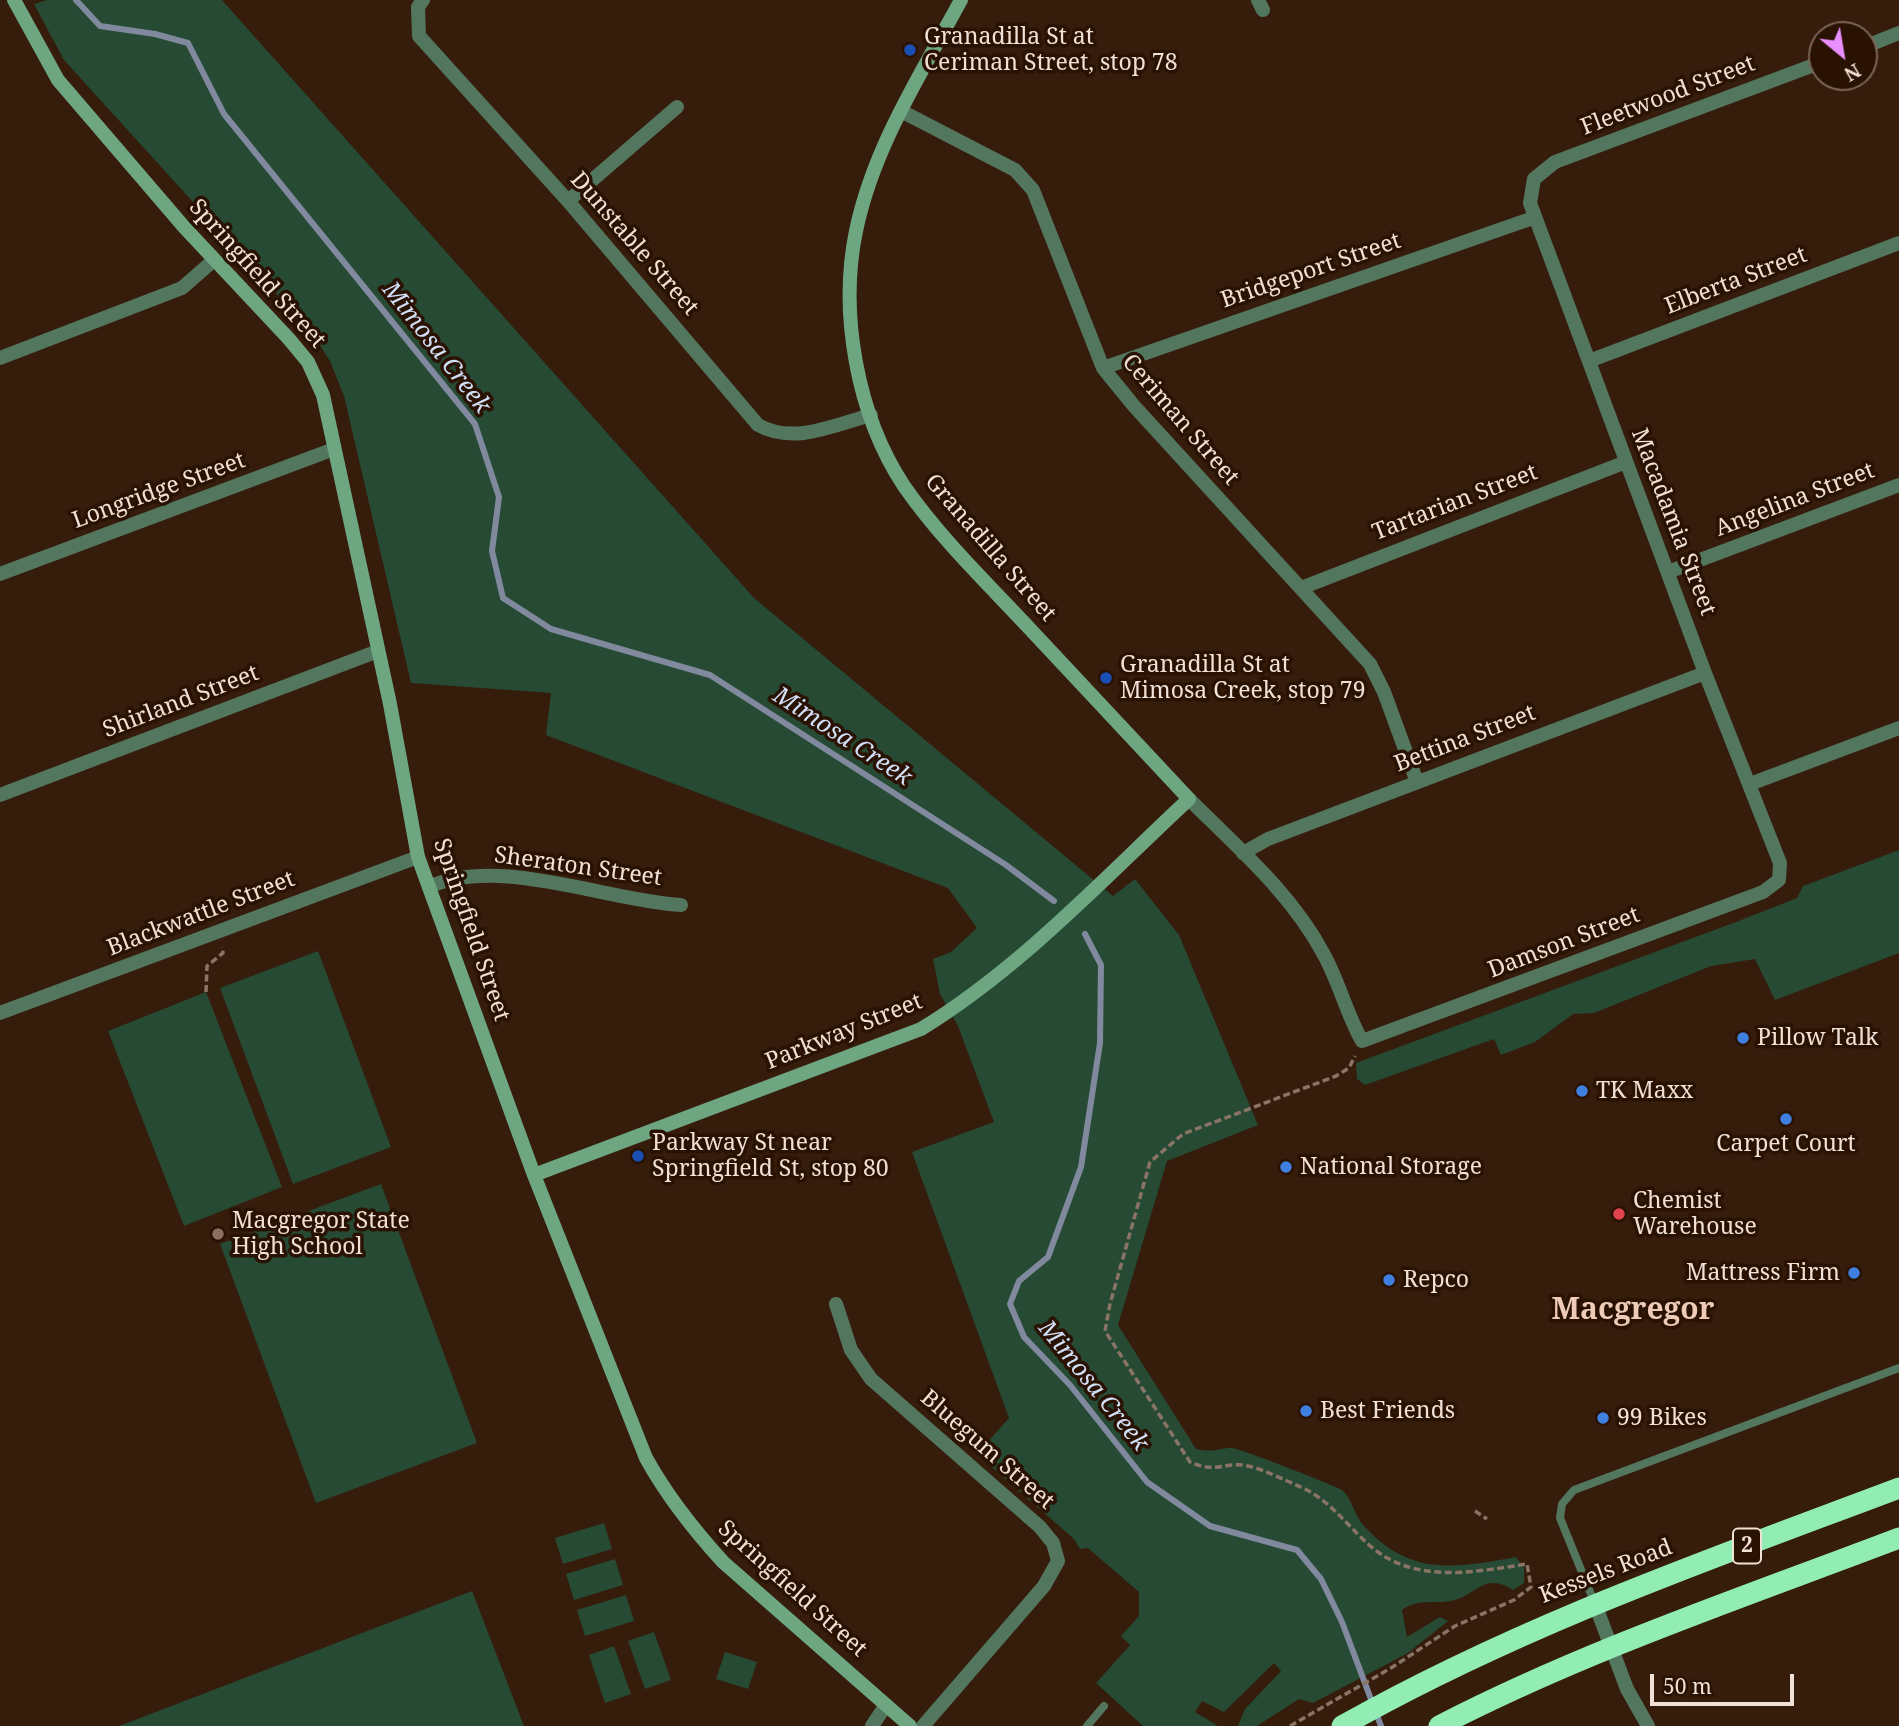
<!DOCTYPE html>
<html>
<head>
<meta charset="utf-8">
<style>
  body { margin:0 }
  #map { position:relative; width:1899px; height:1726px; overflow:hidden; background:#351c0b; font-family:"Noto Serif",serif }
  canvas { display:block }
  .north { position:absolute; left:1808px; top:21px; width:70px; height:70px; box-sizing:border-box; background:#2a1203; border:2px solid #7a6457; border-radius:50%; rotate:150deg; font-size:19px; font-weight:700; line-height:28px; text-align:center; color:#f1e0d5 }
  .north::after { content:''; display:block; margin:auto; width:24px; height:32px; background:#e98efe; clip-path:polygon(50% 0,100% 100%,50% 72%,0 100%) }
  .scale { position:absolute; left:1650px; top:1674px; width:144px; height:32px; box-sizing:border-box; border:4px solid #f1e0d5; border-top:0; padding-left:9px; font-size:21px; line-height:24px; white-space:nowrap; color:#f1e0d5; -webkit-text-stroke:5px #2a1203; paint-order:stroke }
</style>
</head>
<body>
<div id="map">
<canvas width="1899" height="1726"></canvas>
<div class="north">N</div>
<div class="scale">50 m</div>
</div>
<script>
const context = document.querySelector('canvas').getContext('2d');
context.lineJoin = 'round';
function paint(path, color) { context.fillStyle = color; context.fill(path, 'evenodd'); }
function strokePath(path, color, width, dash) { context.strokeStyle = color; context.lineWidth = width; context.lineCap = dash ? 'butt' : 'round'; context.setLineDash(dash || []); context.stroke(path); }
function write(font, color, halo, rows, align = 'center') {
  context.font = font + ' "Noto Serif",serif'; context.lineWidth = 7; context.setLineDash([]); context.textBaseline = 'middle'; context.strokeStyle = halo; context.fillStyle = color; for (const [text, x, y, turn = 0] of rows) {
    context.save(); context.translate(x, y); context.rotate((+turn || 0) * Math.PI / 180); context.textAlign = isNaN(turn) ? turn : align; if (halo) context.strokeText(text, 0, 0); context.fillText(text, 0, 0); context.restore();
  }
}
paint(new Path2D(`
  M 47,0 L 222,0 L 754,598 L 1113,896 L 1135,879 L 1179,935 L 1258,1125 L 1167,1161 L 1118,1325 L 1196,1449 C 1216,1453 1216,1448 1232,1448 C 1239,1448 1336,1486 1342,1490 C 1352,1498 1355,1517 1364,1526 C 1411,1577 1455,1568 1516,1557 L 1524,1568 L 1524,1583 L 1513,1590 C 1484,1571 1476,1596 1451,1601 C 1433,1604 1418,1598 1402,1610 L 1407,1637 L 1440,1617 L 1448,1621 L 1408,1653 L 1313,1703 L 1299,1699 L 1257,1726 L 1238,1726 L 1245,1709 L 1281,1671 L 1274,1663 L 1224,1712 L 1202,1701 L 1195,1712 L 1218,1726 L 1143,1726 L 1096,1683 L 1130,1645 L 1121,1636 L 1139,1616 L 1139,1592 L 1088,1548 L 1080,1549 L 1074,1539 L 977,1454 L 1009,1418 L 912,1152 L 994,1122 L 958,1026 L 940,994 L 933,959 L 951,952 L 977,928 L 948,888 L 546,735 L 551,693 L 411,683 L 344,396 L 330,361 L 313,334 L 64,60 L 34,4 Z
  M 1899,850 L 1899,953 L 1775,1000 L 1755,959 L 1711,966 L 1594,1013 L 1573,1014 L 1535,1042 L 1501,1055 L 1494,1039 L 1365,1085 L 1357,1079 L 1356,1063 L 1736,922 L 1797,898 L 1803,886 Z
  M 318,951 L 391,1147 L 293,1184 L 220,988 Z
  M 206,992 L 282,1187 L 184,1226 L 108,1031 Z
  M 381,1184 L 477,1443 L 316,1503 L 220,1244 Z
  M 604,1523 L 612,1549 L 563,1564 L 555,1538 Z
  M 615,1559 L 623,1585 L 574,1600 L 566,1574 Z
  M 472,1591 L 524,1726 L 119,1726 Z
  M 626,1595 L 634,1621 L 585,1636 L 577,1610 Z
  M 654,1632 L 671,1680 L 645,1689 L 628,1641 Z
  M 614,1646 L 631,1694 L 605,1703 L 589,1655 Z
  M 725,1652 L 757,1662 L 748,1689 L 716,1679 Z`), '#264a33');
strokePath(new Path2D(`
  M 76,0 L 100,26 L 155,34 L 188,43 L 224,114 L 475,424 L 499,497 L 492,551 L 503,598 L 551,629 L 710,675 L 1006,865 L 1054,901
  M 1085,934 L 1101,965 L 1100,1043 L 1081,1167 L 1048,1257 L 1019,1281 L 1010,1304 L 1024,1337 L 1070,1385 L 1147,1482 L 1210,1526 L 1297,1550 L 1321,1579 L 1342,1622 L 1381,1726`), '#80899e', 6);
strokePath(new Path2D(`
  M 206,992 L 207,966 L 223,953 L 222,947
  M 1475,1511 L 1487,1519
  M 1290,1726 L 1391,1668 L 1455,1626 L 1514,1600 L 1531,1587 L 1527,1564 C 1473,1572 1413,1585 1368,1544 C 1346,1524 1330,1501 1303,1488 C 1286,1481 1266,1470 1248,1466 C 1226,1461 1216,1474 1190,1462 L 1105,1331 L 1110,1304 L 1150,1162 L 1183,1134 L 1336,1076 L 1349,1068 L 1355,1056`), '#8a7466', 3.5, [7, 3.5]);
strokePath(new Path2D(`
  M 1595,1604 L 1560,1518 L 1562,1504 L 1574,1490 L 1899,1368
  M 1087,1726 L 1104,1706`), '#53765f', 8);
strokePath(new Path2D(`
  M 423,0 L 418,7 L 419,36 L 568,201 L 758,425 C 794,445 834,425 871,415
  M 1258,0 L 1263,10
  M 1864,47 L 1899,33
  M 901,111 L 1015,170 L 1033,190 L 1103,368 L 1134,406 L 1370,664 L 1384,692 L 1417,782
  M 568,201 L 677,107
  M 0,358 L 182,288 L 214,260
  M 1589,361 L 1899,243
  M 1103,368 L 1533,218
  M 1668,572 L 1899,485
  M 0,574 L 334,449
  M 1301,588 L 1626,462
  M 1750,784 L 1899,728
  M 0,795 L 378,651
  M 1189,799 C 1237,847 1291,893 1323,953 C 1339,981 1346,1013 1362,1041 L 1763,892 L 1779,880 L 1780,863 L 1705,673 L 1530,203 L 1534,179 L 1555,162 L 1822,62
  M 1243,853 L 1268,839 L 1705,673
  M 429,887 C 497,855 608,901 681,905
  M 0,1013 L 418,857
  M 836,1304 L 851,1350 L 871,1379 L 1040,1527 L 1053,1543 L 1058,1561 L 1044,1586 L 923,1726
  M 1595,1604 L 1627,1689 L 1648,1726
  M 872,1726 L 886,1705`), '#53765f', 14);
strokePath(new Path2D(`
  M 14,0 L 58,80 L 184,227 L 289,339 L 308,362 L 323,395 L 390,704 L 418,857 L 534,1175 L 646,1458 C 667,1496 693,1529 723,1562 L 910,1726
  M 534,1175 L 921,1029 C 1022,967 1103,879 1189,799 C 1136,743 1083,686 1030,629 C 987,583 940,538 904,486 C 857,415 839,313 856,231 C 873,148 921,74 961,0`), '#6da681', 14);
strokePath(new Path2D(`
  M 1342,1726 C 1521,1625 1708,1560 1899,1488
  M 1439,1726 C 1586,1650 1744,1597 1899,1538`), '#91edb3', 21);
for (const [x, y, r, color] of [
  [910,50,7,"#1a4fb4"],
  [1106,678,7,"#1a4fb4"],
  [1743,1038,7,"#3f7fe0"],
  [1582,1091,7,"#3f7fe0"],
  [1786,1119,7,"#3f7fe0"],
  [638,1156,7,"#1a4fb4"],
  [1286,1167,7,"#3f7fe0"],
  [1619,1214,7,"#e0444e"],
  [218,1234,7,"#8d6e63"],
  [1854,1273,7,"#3f7fe0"],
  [1389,1280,7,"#3f7fe0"],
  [1306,1411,7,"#3f7fe0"],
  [1603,1418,7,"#3f7fe0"]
]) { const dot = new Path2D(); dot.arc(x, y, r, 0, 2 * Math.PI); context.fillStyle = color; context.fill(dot); strokePath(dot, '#2a1203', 2.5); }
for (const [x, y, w] of [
  [1747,1546,28]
]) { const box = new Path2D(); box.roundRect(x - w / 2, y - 17.5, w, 35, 5); context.fillStyle = '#2a1203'; context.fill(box); strokePath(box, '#f1e0d5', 2); }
write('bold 21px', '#f1e0d5', null, [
  ["2",1747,1546]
]);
write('23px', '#f1e0d5', '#2a1203', [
  ["Granadilla St at",924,37],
  ["Ceriman Street, stop 78",924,63],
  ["Granadilla St at",1120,665],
  ["Mimosa Creek, stop 79",1120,691],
  ["Pillow Talk",1757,1038],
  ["TK Maxx",1596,1091],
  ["Parkway St near",652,1143],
  ["Springfield St, stop 80",652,1169],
  ["Carpet Court",1786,1144,"center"],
  ["National Storage",1300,1167],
  ["Chemist",1633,1201],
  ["Warehouse",1633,1227],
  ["Macgregor State",232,1221],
  ["High School",232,1247],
  ["Mattress Firm",1840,1273,"right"],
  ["Repco",1403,1280],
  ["Best Friends",1320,1411],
  ["99 Bikes",1617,1418]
], 'left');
write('23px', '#f1e0d5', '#2a1203', [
  ["Fleetwood Street",1668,96,-21],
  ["Dunstable Street",634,244,49],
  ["Bridgeport Street",1311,271,-19],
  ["Springfield Street",257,274,48],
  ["Elberta Street",1736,281,-21],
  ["Ceriman Street",1180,420,49],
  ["Longridge Street",159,491,-20],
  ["Angelina Street",1795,500,-21],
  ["Tartarian Street",1455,503,-21],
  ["Macadamia Street",1673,522,69],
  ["Granadilla Street",990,548,49],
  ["Shirland Street",181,702,-21],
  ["Bettina Street",1465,739,-21],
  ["Sheraton Street",578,867,8],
  ["Blackwattle Street",201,914,-21],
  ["Springfield Street",471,930,71],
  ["Damson Street",1564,943,-21],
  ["Parkway Street",844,1032,-22],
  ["Bluegum Street",987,1450,41],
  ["Kessels Road",1606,1572,-21],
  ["Springfield Street",792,1589,42]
]);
write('italic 24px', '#d1dff7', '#2a1203', [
  ["Mimosa Creek",436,348,52],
  ["Mimosa Creek",842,737,33],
  ["Mimosa Creek",1093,1386,51]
]);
write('bold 30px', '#edcbb6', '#2a1203', [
  ["Macgregor",1633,1310]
]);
</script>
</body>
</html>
